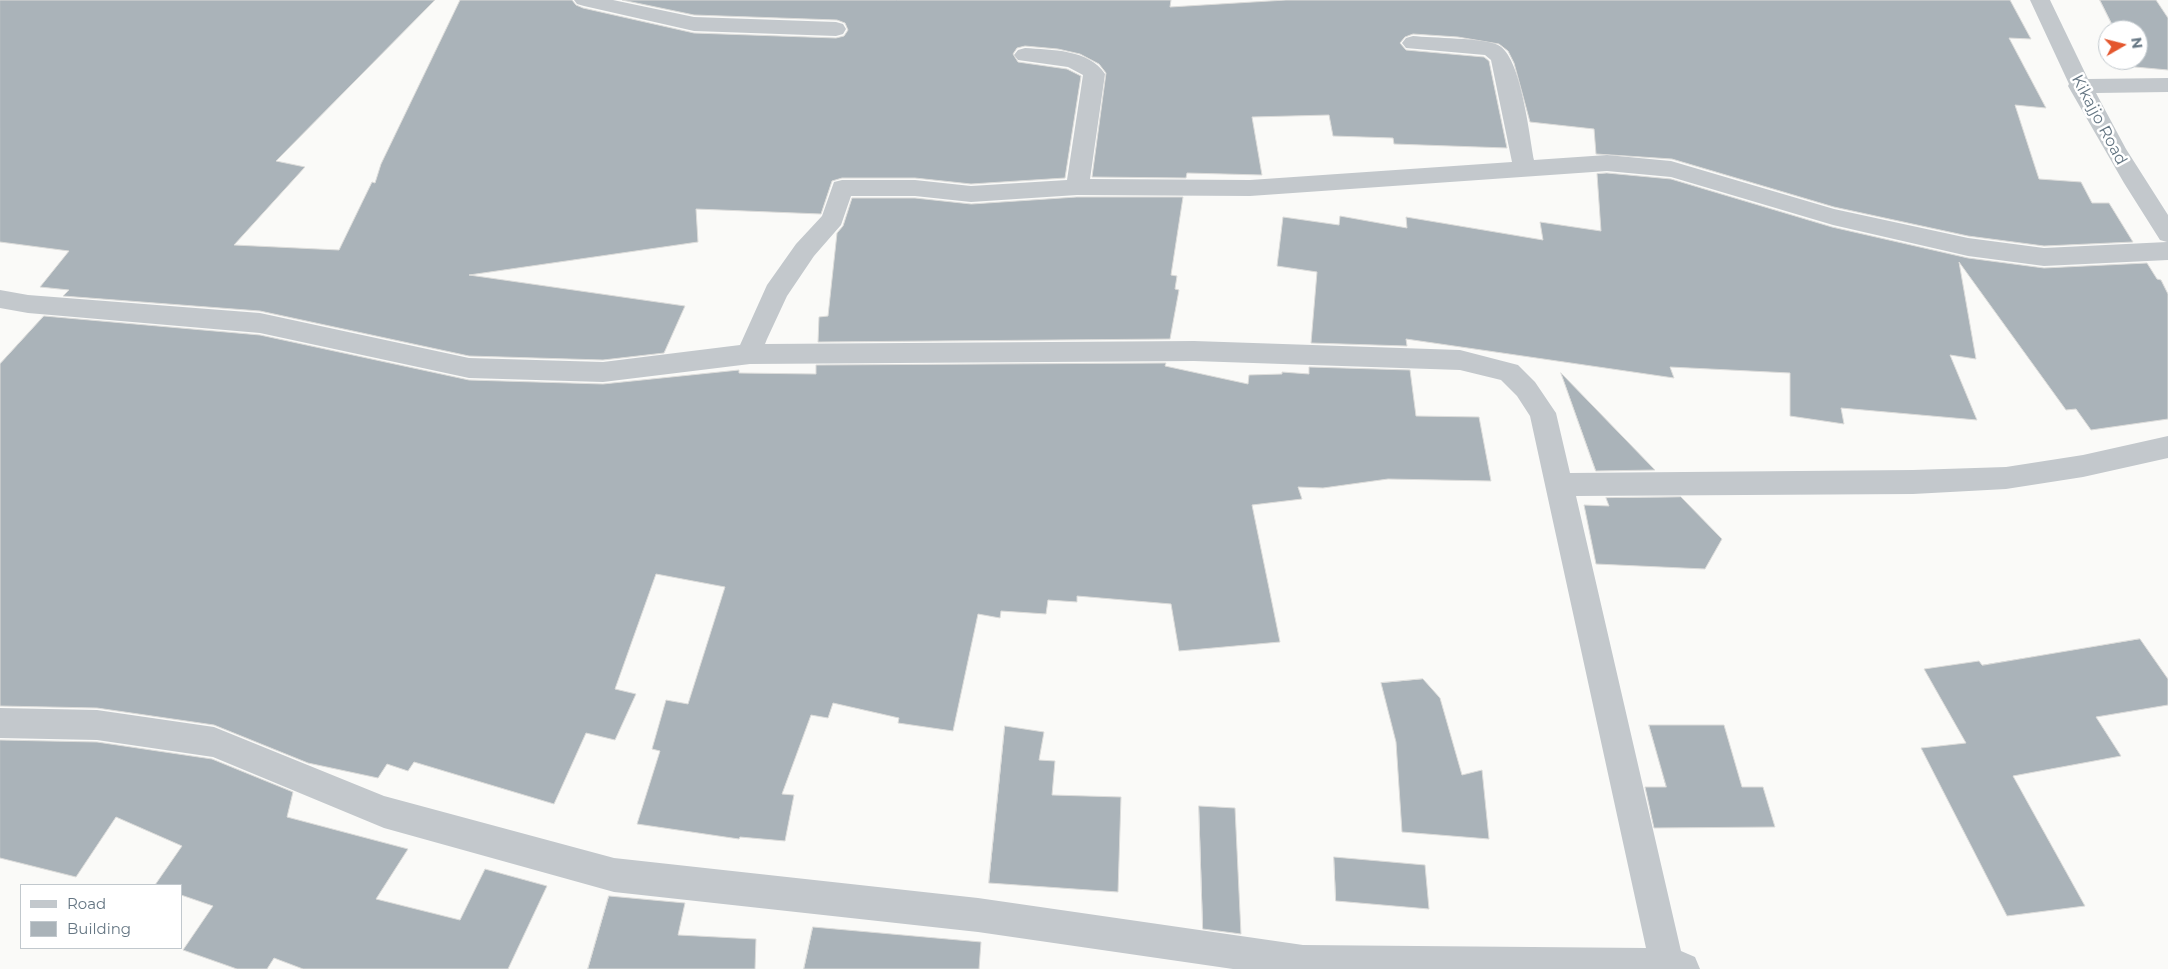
<!DOCTYPE html>
<html>
<head>
<meta charset="utf-8">
<style>
  body { margin:0 }
  #map { position:relative; width:2168px; height:969px; overflow:hidden; background:#fafaf8; font-family:Montserrat,sans-serif }
  canvas { display:block }
  .legend { position:absolute; left:20px; top:884px; width:162px; height:65px; box-sizing:border-box; background:#fff; border:1px solid #c1c8cd; margin:0; padding:6px 9px; list-style:none; font-size:15px; color:#657683 }
  .legend li { display:flex; align-items:center; gap:10px; height:25px }
  .legend b { width:25px; border:1px solid #c1c8cd }
  .north { position:absolute; left:2098px; top:20px; width:50px; height:50px; box-sizing:border-box; background:#fff; border:1px solid #c1c8cd; border-radius:50%; rotate:82deg; font-size:14px; font-weight:700; line-height:20px; text-align:center; color:#657683 }
  .north::after { content:''; display:block; margin:auto; width:18px; height:22px; background:#e4572e; clip-path:polygon(50% 0,100% 100%,50% 72%,0 100%) }
</style>
</head>
<body>
<div id="map">
<canvas width="2168" height="969"></canvas>
<ul class="legend">
<li><b style="height:6px;background:#c3c8cc"></b>Road</li>
<li><b style="height:14px;background:#aab3b9"></b>Building</li>
</ul>
<div class="north">N</div>
</div>
<script>
const context = document.querySelector('canvas').getContext('2d');
context.lineJoin = 'round';
function paint(path, color) { context.fillStyle = color; context.fill(path, 'evenodd'); }
function strokePath(path, color, width, dash) { context.strokeStyle = color; context.lineWidth = width; context.lineCap = dash ? 'butt' : 'round'; context.setLineDash(dash || []); context.stroke(path); }
function write(font, color, halo, rows, align = 'center') {
  context.font = font + ' Montserrat,sans-serif'; context.lineWidth = 5; context.setLineDash([]); context.textBaseline = 'middle'; context.strokeStyle = halo; context.fillStyle = color; for (const [text, x, y, turn = 0] of rows) {
    context.save(); context.translate(x, y); context.rotate((+turn || 0) * Math.PI / 180); context.textAlign = isNaN(turn) ? turn : align; if (halo) context.strokeText(text, 0, 0); context.fillText(text, 0, 0); context.restore();
  }
}
const building = new Path2D(`
  M 0,0 L 435,0 L 276,161 L 305,167 L 234,245 L 339,250 L 372,182 L 375,183 L 381,164 L 460,0 L 572,0 L 576,5 L 583,8 L 694,33 L 836,38 L 844,36 L 848,30 L 845,23 L 837,20 L 694,15 L 622,0 L 1171,0 L 1170,7 L 1286,0 L 2010,0 L 2031,39 L 2009,38 L 2046,108 L 2015,105 L 2039,179 L 2081,182 L 2092,203 L 2109,203 L 2133,242 L 2044,246 L 1968,236 L 1834,207 L 1672,159 L 1596,154 L 1594,129 L 1530,122 L 1514,63 L 1508,51 L 1499,44 L 1458,37 L 1413,34 L 1405,37 L 1400,43 L 1406,50 L 1484,57 L 1489,61 L 1507,148 L 1394,144 L 1393,138 L 1333,136 L 1329,115 L 1252,117 L 1262,175 L 1187,173 L 1186,178 L 1092,177 L 1106,73 L 1099,64 L 1080,54 L 1058,49 L 1025,46 L 1017,48 L 1013,54 L 1018,62 L 1067,69 L 1081,76 L 1065,178 L 971,184 L 915,178 L 842,178 L 832,181 L 821,214 L 696,209 L 698,242 L 469,275 L 685,306 L 664,353 L 603,360 L 469,356 L 260,311 L 63,296 L 69,290 L 40,287 L 69,251 L 0,242 Z
  M 2100,0 L 2156,0 L 2168,18 L 2168,70 L 2135,67 L 2131,60 L 2138,60 L 2138,30 L 2115,30 Z
  M 1607,173 L 1671,179 L 1832,227 L 1968,258 L 2044,268 L 2147,263 L 2157,279 L 2161,280 L 2168,294 L 2168,419 L 2091,430 L 2076,409 L 2066,410 L 1959,262 L 1976,359 L 1950,355 L 1977,420 L 1841,408 L 1844,424 L 1790,416 L 1790,373 L 1670,367 L 1674,378 L 1406,339 L 1407,346 L 1311,343 L 1317,272 L 1277,266 L 1283,217 L 1339,225 L 1340,216 L 1407,228 L 1406,217 L 1543,240 L 1540,222 L 1601,231 L 1597,174 Z
  M 1077,197 L 1183,197 L 1171,275 L 1177,276 L 1175,289 L 1179,290 L 1170,339 L 818,342 L 819,317 L 828,316 L 837,233 L 843,226 L 852,198 L 915,198 L 971,204 Z
  M 44,316 L 260,335 L 469,380 L 603,384 L 739,370 L 739,373 L 816,374 L 816,365 L 1166,363 L 1165,366 L 1248,384 L 1249,375 L 1282,374 L 1282,372 L 1309,374 L 1309,367 L 1410,370 L 1416,416 L 1479,417 L 1491,481 L 1388,479 L 1323,488 L 1298,487 L 1302,499 L 1252,505 L 1280,642 L 1179,651 L 1171,604 L 1077,596 L 1077,602 L 1048,600 L 1046,614 L 1001,611 L 1000,618 L 978,614 L 953,731 L 898,723 L 899,718 L 833,703 L 828,718 L 811,715 L 782,794 L 794,795 L 785,841 L 740,837 L 739,839 L 637,824 L 660,751 L 652,749 L 666,700 L 688,704 L 725,587 L 656,574 L 615,689 L 636,694 L 615,740 L 586,733 L 554,804 L 414,762 L 408,771 L 387,764 L 378,778 L 308,763 L 214,725 L 97,708 L 0,706 L 0,364 Z
  M 1561,373 L 1655,470 L 1596,471 Z
  M 1681,497 L 1722,539 L 1705,569 L 1596,564 L 1584,505 L 1609,506 L 1606,498 Z
  M 2140,639 L 2168,679 L 2168,705 L 2096,717 L 2121,756 L 2013,776 L 2085,906 L 2007,916 L 1921,748 L 1966,743 L 1924,669 L 1979,661 L 1982,665 Z
  M 1423,679 L 1440,698 L 1462,775 L 1482,770 L 1489,839 L 1402,832 L 1396,742 L 1381,683 Z
  M 1649,725 L 1724,725 L 1742,787 L 1763,787 L 1775,827 L 1654,828 L 1645,787 L 1666,787 Z
  M 1005,726 L 1044,732 L 1039,760 L 1055,761 L 1052,795 L 1121,797 L 1118,892 L 989,883 Z
  M 0,740 L 97,742 L 212,759 L 293,792 L 287,817 L 408,849 L 376,899 L 460,920 L 485,869 L 547,886 L 508,969 L 303,969 L 274,958 L 267,969 L 237,969 L 183,950 L 213,906 L 181,895 L 181,885 L 155,885 L 182,846 L 116,817 L 76,877 L 0,858 Z
  M 1199,806 L 1235,808 L 1241,934 L 1203,929 Z
  M 1334,857 L 1425,865 L 1429,909 L 1336,901 Z
  M 609,896 L 685,903 L 678,935 L 756,939 L 755,969 L 588,969 Z
  M 813,927 L 981,942 L 979,969 L 804,969 Z`);
paint(building, '#aab3b9');
strokePath(building, '#dcdcda', 1);
paint(new Path2D(`
  M 574,0 L 613,0 L 694,17 L 836,22 L 843,24 L 846,29 L 843,34 L 836,36 L 694,31 L 584,6 L 577,4 Z
  M 2030,0 L 2050,0 L 2088,79 L 2168,78 L 2168,92 L 2096,93 L 2126,149 L 2168,215 L 2168,260 L 2044,266 L 1968,256 L 1833,225 L 1671,177 L 1607,171 L 1250,196 L 1077,195 L 971,202 L 915,196 L 851,196 L 841,225 L 814,256 L 787,296 L 767,339 L 765,344 L 1194,341 L 1460,350 L 1518,365 L 1535,382 L 1556,413 L 1570,473 L 1913,470 L 2006,467 L 2083,455 L 2168,436 L 2168,458 L 2083,477 L 2006,489 L 1913,494 L 1576,496 L 1681,951 L 1695,957 L 1700,969 L 1233,969 L 978,932 L 614,892 L 384,828 L 213,757 L 97,740 L 0,738 L 0,708 L 97,710 L 214,727 L 384,796 L 614,858 L 978,898 L 1303,945 L 1646,948 L 1530,416 L 1517,396 L 1501,380 L 1460,370 L 1194,361 L 750,364 L 603,382 L 469,378 L 260,333 L 28,313 L 0,308 L 0,290 L 28,295 L 260,313 L 469,358 L 603,362 L 740,345 L 767,285 L 796,244 L 822,216 L 834,182 L 842,180 L 915,180 L 971,186 L 1067,180 L 1083,75 L 1068,67 L 1018,60 L 1014,55 L 1018,50 L 1025,48 C 1051,50 1089,49 1105,74 L 1090,179 L 1250,180 L 1512,162 L 1491,60 L 1485,55 L 1406,48 L 1402,43 L 1406,38 L 1413,36 C 1431,38 1485,38 1498,45 C 1521,56 1529,134 1534,160 L 1607,155 L 1671,161 L 1834,209 L 1968,238 L 2044,248 L 2167,242 L 2160,240 L 2124,183 L 2068,86 L 2069,84 Z`), '#c3c8cc');
write('16px', '#657683', '#fff', [
  ["Kikajjo Road",2099,120,62]
]);
</script>
</body>
</html>
